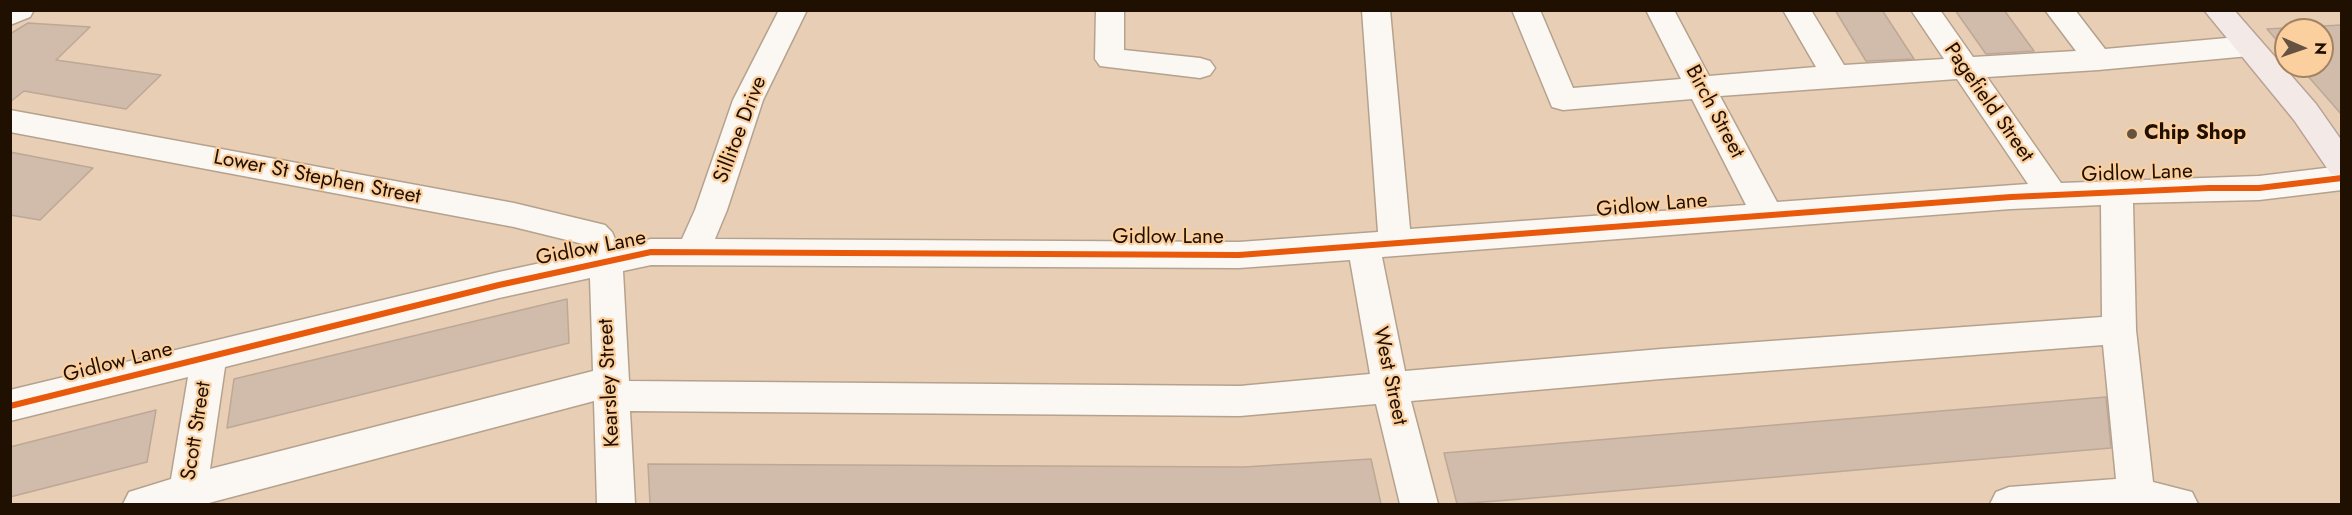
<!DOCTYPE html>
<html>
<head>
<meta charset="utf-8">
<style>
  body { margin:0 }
  #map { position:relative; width:2352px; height:515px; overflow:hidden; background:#e7ceb4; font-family:Jost,sans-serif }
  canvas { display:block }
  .frame { position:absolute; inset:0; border:12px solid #1f1001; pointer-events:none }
  .north { position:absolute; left:2274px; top:18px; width:60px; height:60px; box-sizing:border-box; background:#fccf9f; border:2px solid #a48360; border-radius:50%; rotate:92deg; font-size:16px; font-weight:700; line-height:24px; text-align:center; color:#1f1001 }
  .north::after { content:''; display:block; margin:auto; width:21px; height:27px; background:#655240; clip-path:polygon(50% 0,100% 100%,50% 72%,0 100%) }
</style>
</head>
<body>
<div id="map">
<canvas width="2352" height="515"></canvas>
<div class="frame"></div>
<div class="north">N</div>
</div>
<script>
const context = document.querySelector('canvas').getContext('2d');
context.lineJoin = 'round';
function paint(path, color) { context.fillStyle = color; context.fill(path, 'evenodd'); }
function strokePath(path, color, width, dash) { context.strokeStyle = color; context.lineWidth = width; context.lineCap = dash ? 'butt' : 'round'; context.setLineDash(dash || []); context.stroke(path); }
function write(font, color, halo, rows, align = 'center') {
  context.font = font + ' Jost,sans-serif'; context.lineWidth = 4.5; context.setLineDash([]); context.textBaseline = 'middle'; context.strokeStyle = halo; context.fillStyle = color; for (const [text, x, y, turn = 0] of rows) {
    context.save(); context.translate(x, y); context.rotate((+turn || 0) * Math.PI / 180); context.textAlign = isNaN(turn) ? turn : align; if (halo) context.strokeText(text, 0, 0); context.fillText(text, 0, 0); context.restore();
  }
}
const building = new Path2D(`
  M 1835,10 L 1882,10 L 1914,59 L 1866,61 Z
  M 1955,10 L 2004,10 L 2034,51 L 1986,54 Z
  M 28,23 L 90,27 L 56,60 L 161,75 L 126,109 L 24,91 L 10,102 L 10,34 Z
  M 2342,25 L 2342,115 L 2299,66 L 2322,66 L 2322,30 L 2286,30 L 2286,51 L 2267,29 Z
  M 10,152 L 93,168 L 40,220 L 10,215 Z
  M 567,299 L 569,343 L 227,428 L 234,379 Z
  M 2106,397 L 2111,448 L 1522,499 L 1457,504 L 1444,453 Z
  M 156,410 L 147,462 L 10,497 L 10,447 Z
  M 1371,459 L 1381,504 L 650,504 L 648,464 L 1244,467 Z`);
paint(building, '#d1bcab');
strokePath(building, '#bda796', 1.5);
const minor = new Path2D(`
  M 10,10 L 34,10 L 30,17 L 10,25 Z
  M 779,10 L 807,10 L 763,100 L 727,210 L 715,239 L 1239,242 L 1378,232 L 1362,10 L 1390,10 L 1410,229 L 1746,205 L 1692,99 L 1563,110 L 1552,107 L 1512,10 L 1540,10 L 1573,88 L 1681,79 L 1646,10 L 1674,10 L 1709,76 L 1816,67 L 1783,10 L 1811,10 L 1844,65 L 1944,59 L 1911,10 L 1940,10 L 1973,57 L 2076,51 L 2045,10 L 2075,10 L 2105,49 L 2249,36 L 2259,39 L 2263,46 L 2259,53 L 2249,56 L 2098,70 L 1987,77 L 2061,183 L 2259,176 L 2342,166 L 2342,190 L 2259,200 L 2133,203 L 2136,330 L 2153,482 L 2192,492 L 2198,504 L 1990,504 L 1996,492 L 2009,487 L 2116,479 L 2103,345 L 1661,379 L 1411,401 L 1438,504 L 1400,504 L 1376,404 L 1240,416 L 630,411 L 635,504 L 597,504 L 594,401 L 205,504 L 123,504 L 129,492 L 171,479 L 188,377 L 10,421 L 10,390 L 499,272 L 587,253 L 583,244 L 514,227 L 10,132 L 10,110 L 514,203 L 605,225 L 612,232 L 618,246 L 651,239 L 682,239 L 695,210 L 733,100 ZM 1957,79 L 2028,184 L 1777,202 L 1720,96 ZM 2101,205 L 2102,317 L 1661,349 L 1405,371 L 1382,257 L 2011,209 ZM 1350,260 L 1370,374 L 1240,386 L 629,381 L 623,271 L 651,265 L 1239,268 ZM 590,278 L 593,371 L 210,469 L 225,367 L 499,298 Z
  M 1096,10 L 1124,10 L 1124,50 L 1200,58 L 1210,61 L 1215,68 L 1210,75 L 1200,78 L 1100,66 L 1095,59 Z`);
const major = new Path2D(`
  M 2204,10 L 2234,10 L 2316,104 L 2342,141 L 2342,177 L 2331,174 L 2294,120 Z`);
strokePath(minor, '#b5a28e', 3);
strokePath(major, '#baa297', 3);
paint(minor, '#fbf8f4');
paint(major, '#f3e9e6');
strokePath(new Path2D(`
  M 10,406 L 499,285 L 651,252 L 1239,255 L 2011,197 L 2209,188 L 2259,188 L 2342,178`), '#e8590c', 6);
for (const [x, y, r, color] of [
  [2132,134,6,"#655240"]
]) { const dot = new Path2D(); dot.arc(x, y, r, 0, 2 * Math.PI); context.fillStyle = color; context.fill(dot); strokePath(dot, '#fccf9f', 2); }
write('21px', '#1f1001', '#fccf9f', [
  ["Pagefield Street",1988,103,55],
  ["Birch Street",1714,112,62],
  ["Sillitoe Drive",741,130,-69],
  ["Gidlow Lane",2137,174,-2],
  ["Lower St Stephen Street",317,178,11],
  ["Gidlow Lane",1652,206,-5],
  ["Gidlow Lane",1168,238],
  ["Gidlow Lane",591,249,-11],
  ["Gidlow Lane",118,363,-14],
  ["West Street",1389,376,78],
  ["Kearsley Street",610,383,-93],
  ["Scott Street",197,431,-81]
]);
write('bold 21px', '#1f1001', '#fccf9f', [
  ["Chip Shop",2144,134]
], 'left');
</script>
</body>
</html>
